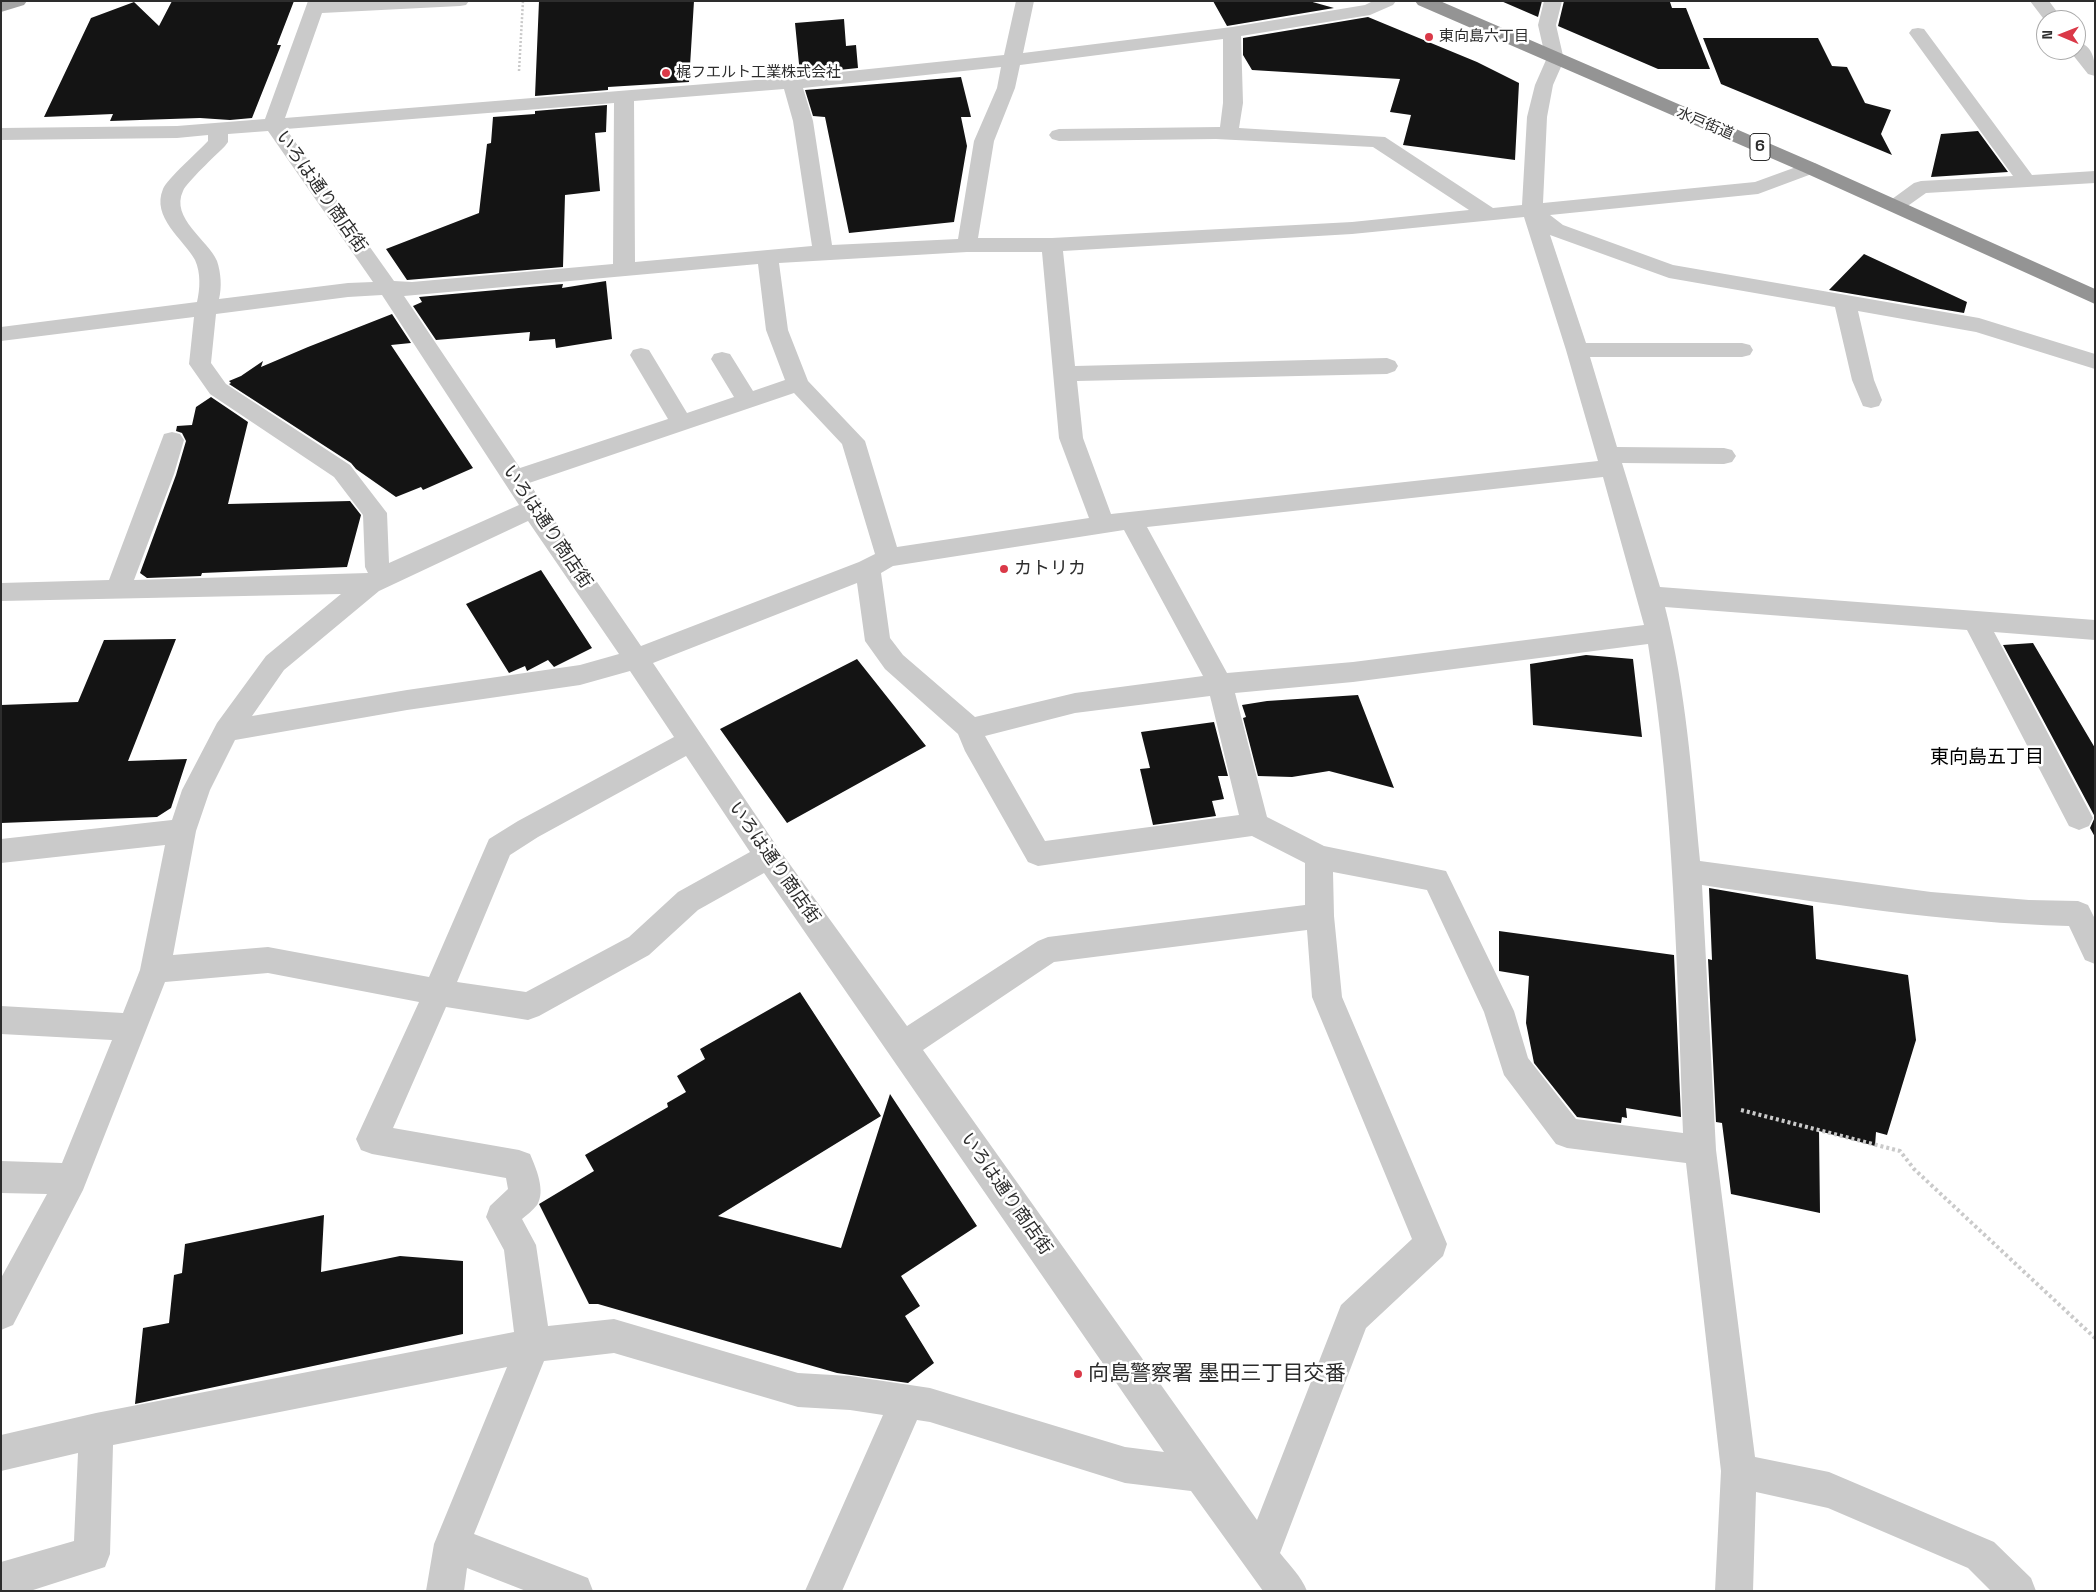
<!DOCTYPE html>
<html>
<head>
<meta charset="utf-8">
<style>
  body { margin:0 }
  #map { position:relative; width:2096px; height:1592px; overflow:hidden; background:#fff; font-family:"Space Grotesk",sans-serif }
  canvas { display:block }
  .frame { position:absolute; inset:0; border:2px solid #2d2d2d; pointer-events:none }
  .north { position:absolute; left:2036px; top:10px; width:50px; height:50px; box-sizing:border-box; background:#fff; border:1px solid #ababab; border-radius:50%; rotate:271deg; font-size:14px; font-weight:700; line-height:20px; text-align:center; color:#2d2d2d }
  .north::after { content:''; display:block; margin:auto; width:18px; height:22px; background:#da3948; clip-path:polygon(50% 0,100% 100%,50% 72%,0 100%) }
</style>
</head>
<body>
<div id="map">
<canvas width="2096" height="1592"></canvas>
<div class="frame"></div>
<div class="north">N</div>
</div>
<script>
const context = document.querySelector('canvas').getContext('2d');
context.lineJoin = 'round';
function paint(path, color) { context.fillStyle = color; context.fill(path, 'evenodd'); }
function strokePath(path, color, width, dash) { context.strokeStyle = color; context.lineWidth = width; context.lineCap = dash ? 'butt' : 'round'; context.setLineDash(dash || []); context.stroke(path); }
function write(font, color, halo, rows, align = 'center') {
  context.font = font + ' "Space Grotesk","Noto Sans JP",sans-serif'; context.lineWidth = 5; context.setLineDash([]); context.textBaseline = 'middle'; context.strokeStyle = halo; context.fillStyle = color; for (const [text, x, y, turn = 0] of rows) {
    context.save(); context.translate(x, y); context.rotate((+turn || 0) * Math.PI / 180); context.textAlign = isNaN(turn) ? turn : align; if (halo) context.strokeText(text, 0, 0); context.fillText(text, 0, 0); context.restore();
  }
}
paint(new Path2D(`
  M 172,1 L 294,1 L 277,45 L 281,45 L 252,118 L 230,120 L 200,118 L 110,121 L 113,114 L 44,117 L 91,18 L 134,2 L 159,26 Z
  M 539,1 L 694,1 L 689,82 L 608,87 L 608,90 L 535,96 Z
  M 1213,1 L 1309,1 L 1334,8 L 1227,26 Z
  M 1501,1 L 1542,1 L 1538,17 Z
  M 1564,1 L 1656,1 L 1670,2 L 1672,8 L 1686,8 L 1710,69 L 1658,69 L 1558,26 Z
  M 1368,17 L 1477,62 L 1519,83 L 1515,160 L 1403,145 L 1411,115 L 1390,112 L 1400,79 L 1252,70 L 1243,55 L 1243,38 Z
  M 844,19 L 846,46 L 856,45 L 858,68 L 800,74 L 795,23 Z
  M 1703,38 L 1818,38 L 1832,66 L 1847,67 L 1865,103 L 1891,110 L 1881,134 L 1892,155 L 1721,84 Z
  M 961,77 L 971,117 L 961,117 L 967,146 L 954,222 L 849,233 L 825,117 L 813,116 L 805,90 Z
  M 607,105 L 606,132 L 595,133 L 600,191 L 565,195 L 563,267 L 407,280 L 386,249 L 479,213 L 487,144 L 491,143 L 493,117 L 535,114 L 535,111 Z
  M 1978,131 L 2008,172 L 1931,177 L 1941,134 Z
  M 1864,254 L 1967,302 L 1964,313 L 1829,290 Z
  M 606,281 L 612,339 L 556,348 L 555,339 L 529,341 L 530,332 L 436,340 L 413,306 L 422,302 L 419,297 L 563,284 L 562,288 Z
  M 392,314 L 411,343 L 391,345 L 473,468 L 423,490 L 421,487 L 396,497 L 356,469 L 351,463 L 229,384 L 231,383 L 229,381 L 241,376 L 263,361 L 261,367 L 308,347 Z
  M 211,397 L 248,422 L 228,504 L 350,501 L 361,515 L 347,567 L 202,573 L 201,576 L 147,578 L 140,573 L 176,475 L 186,441 L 182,433 L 176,431 L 177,426 L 192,425 L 196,407 Z
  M 541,570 L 592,648 L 554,667 L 548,660 L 527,671 L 525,666 L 509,673 L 466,604 Z
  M 176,639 L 128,761 L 187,759 L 171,808 L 157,817 L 1,823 L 1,705 L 78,702 L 104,640 Z
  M 2033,643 L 2095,748 L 2095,837 L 2090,828 L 2095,817 L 2003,645 Z
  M 1586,655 L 1633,659 L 1642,737 L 1533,725 L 1530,664 Z
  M 857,659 L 926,746 L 787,823 L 720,729 Z
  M 1358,695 L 1394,788 L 1329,771 L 1292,777 L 1258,776 L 1243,718 L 1246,717 L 1242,705 L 1267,701 Z
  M 1214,722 L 1228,776 L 1218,776 L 1224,799 L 1212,801 L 1216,816 L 1153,825 L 1140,769 L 1150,768 L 1141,732 Z
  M 1709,888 L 1813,906 L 1816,959 L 1908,975 L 1916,1040 L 1887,1135 L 1876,1132 L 1875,1146 L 1819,1131 L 1820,1213 L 1731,1194 L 1722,1123 L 1716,1122 L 1708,959 L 1712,960 Z
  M 1499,931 L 1674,955 L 1681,1117 L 1626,1108 L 1627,1118 L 1622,1117 L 1621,1123 L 1577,1117 L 1534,1063 L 1526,1023 L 1529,976 L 1499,971 Z
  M 800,992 L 881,1116 L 718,1216 L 841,1248 L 890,1094 L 977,1226 L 901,1276 L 920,1306 L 905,1316 L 934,1363 L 908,1383 L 837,1373 L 598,1304 L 589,1304 L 539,1204 L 594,1171 L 585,1155 L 668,1107 L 667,1103 L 686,1092 L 677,1076 L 705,1059 L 700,1049 Z
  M 324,1215 L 321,1272 L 400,1256 L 463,1261 L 463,1334 L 135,1404 L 143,1328 L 169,1323 L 174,1275 L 182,1273 L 185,1244 Z`), '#141414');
strokePath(new Path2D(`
  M 519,71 L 523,1`), '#cacaca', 2.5, [2, 2]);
strokePath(new Path2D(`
  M 1741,1110 L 1900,1151 L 1914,1169 L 2095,1338`), '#cacaca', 4, [3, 3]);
paint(new Path2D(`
  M 308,1 L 469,1 L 466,5 L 460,6 L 322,13 L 285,118 L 792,77 L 1004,55 L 1016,1 L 1034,1 L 1023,53 L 1232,27 L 1365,5 L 1373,1 L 1396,1 L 1393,5 L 1370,15 L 1241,36 L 1243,103 L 1239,128 L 1385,137 L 1493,208 L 1522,205 L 1527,117 L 1535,85 L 1546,60 L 1538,25 L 1544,1 L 1562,1 L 1556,25 L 1564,60 L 1553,85 L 1547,117 L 1543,203 L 1755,182 L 1810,162 L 1817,164 L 1820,168 L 1817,172 L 1758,194 L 1550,215 L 1563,225 L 1673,265 L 1979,318 L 2095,354 L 2095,369 L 1976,332 L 1858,311 L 1874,380 L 1882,400 L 1879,406 L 1871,408 L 1863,406 L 1852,380 L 1835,307 L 1669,278 L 1550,235 L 1586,343 L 1742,343 L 1750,345 L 1753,350 L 1750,355 L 1742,357 L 1590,357 L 1617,447 L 1724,448 L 1732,450 L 1736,456 L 1732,462 L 1724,464 L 1622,463 L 1660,587 L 2095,620 L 2095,640 L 1994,632 L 2093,818 L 2089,826 L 2079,830 L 2069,826 L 1967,630 L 1665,607 C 1686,690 1692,776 1700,861 L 1931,892 L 2029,900 L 2078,901 L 2088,905 L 2095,919 L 2095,964 L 2085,960 L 2069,926 C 1946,923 1824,903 1702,885 L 1716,1150 L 1755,1457 L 1829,1472 L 1994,1542 L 2031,1578 L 2036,1591 L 1991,1591 L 1968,1568 L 1828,1508 L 1756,1492 L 1753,1591 L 1715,1591 L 1721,1471 L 1686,1163 L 1567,1148 L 1556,1144 L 1504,1075 L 1484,1012 L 1427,890 L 1333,872 L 1334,916 L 1342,997 L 1447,1244 L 1443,1256 L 1366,1328 L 1280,1553 C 1290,1566 1301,1576 1307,1591 L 1263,1591 L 1191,1491 L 1125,1483 L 930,1422 L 917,1420 L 842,1591 L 805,1591 L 883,1415 L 850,1410 L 798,1407 L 614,1353 L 544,1361 L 474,1534 L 588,1578 L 593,1591 L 526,1591 L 467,1568 L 464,1591 L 426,1591 L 434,1544 L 507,1367 L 113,1445 L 110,1554 L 105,1567 L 30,1591 L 1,1591 L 1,1562 L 74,1541 L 78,1453 L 1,1471 L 1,1435 L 96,1413 L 514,1332 L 504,1250 L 486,1217 L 490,1206 L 508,1189 L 506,1178 L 372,1154 L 361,1150 L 356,1139 L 419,1002 L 268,973 L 165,982 L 83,1190 L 13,1325 L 1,1330 L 1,1278 L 47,1194 L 1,1193 L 1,1161 L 62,1163 L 112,1040 L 1,1034 L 1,1006 L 123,1013 L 140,970 L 165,845 L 1,863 L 1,839 L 172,820 L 182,790 L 217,723 L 266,656 L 341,594 L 1,601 L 1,583 L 109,580 L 164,434 L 172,432 L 180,434 L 184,440 L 174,474 L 134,580 L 368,573 L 365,567 L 363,515 L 334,477 L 210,394 L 189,364 L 194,317 L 1,341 L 1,327 L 197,302 C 200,289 201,273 195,260 C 183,239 151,217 163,189 C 167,179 199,151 208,141 L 208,135 L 177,138 L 1,140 L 1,128 L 177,126 L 265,119 ZM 1223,39 L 1223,103 L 1220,127 L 1059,129 L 1052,131 L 1049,135 L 1052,139 L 1059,141 L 1216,139 L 1373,147 L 1469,210 L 1352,222 L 1052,238 L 978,238 L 994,141 L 1015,88 L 1020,65 ZM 1001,67 L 997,88 L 974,141 L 958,239 L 832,245 L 813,121 L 803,88 ZM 784,89 L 793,121 L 812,246 L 635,262 L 634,101 ZM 614,103 L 613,264 L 412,282 L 394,281 L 286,129 ZM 268,131 L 373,282 L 348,283 L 219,299 C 222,287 221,273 217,261 C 208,240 170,218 183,191 C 187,182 216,155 225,146 L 228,142 L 228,134 ZM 1524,217 L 1566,350 L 1598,461 L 1111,514 L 1083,438 L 1077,381 L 1387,374 L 1395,371 L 1398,366 L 1395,361 L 1387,358 L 1075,366 L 1063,251 L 1352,234 ZM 967,252 L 1042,252 L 1059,438 L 1089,518 L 897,547 L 865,441 L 808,381 L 788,330 L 779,263 ZM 758,264 L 766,330 L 785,380 L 753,391 L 730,354 L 722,352 L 714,354 L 711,359 L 734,397 L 687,413 L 649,350 L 641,348 L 633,350 L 630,355 L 668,419 L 520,468 L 404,296 ZM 382,295 L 519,505 L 389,563 L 387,513 L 350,465 L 226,384 L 211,363 L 216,314 L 348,297 ZM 794,393 L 842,444 L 875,554 L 859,562 L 641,646 L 529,483 ZM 1603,477 L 1644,625 L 1353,662 L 1227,673 L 1147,527 ZM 528,521 L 619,654 L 580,665 L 407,690 L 252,716 L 284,670 L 379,591 ZM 1124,530 L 1203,676 L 1075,693 L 975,717 L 903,655 L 890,638 L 881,573 L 893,566 ZM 857,583 L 865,641 L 885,669 L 958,734 L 965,751 L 1028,862 L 1038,866 L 1252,836 L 1305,863 L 1305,905 L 1048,937 L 1038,941 L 907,1026 L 778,848 L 653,663 ZM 1648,644 C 1674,806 1677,969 1683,1133 L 1576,1119 L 1528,1058 L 1514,1011 L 1446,871 L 1324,846 L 1267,817 L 1235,693 L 1353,682 ZM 630,671 L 674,737 L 518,821 L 489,839 L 429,977 L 268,947 L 173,955 L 196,831 L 210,790 L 235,740 L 407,710 L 580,685 ZM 1210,696 L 1239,815 L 1045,841 L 985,736 L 1075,713 ZM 686,756 L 750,852 L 678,892 L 629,937 L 526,992 L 457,982 L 510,855 L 538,837 ZM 764,873 L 1164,1452 L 1125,1447 L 930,1388 L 850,1376 L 798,1373 L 614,1319 L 548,1326 L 536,1245 L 522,1219 C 527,1215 533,1210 537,1205 C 546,1191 536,1168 530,1154 L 519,1150 L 393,1128 L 446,1007 L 528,1020 L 539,1016 L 649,955 L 698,910 ZM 1307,930 L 1312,997 L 1412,1239 L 1341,1305 L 1257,1520 L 923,1050 L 1054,962 Z
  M 2030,1 L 2049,1 L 2063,20 L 2046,20 L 2046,22 Z
  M 1918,28 L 1924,29 L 2032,175 L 2095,171 L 2095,183 L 1926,193 L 1902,210 L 1895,212 L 1888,210 L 1885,206 L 1888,202 L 1914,183 L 1921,181 L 2013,176 L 1909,33 L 1912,29 Z
  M 2076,41 C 2094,46 2095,60 2095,76 L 2088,74 L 2069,50 L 2076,50 Z`), '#cacaca');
paint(new Path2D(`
  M 1,1 L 27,1 L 24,5 L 1,12 Z`), '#a5a5a5');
paint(new Path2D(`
  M 1415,1 L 1440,1 L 1817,164 L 2095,289 L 2095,304 L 1803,172 L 1418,5 Z`), '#949494');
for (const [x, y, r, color] of [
  [1429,37,5,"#da3948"],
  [666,73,5,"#da3948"],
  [1004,569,5,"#da3948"],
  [1078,1374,5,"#da3948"]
]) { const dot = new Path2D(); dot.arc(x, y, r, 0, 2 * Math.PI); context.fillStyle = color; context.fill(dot); strokePath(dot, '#fff', 2); }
write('15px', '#2d2d2d', '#fff', [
  ["東向島六丁目",1439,37],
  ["梶フエルト工業株式会社",676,73]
], 'left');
write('15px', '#2d2d2d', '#fff', [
  ["水戸街道",1705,124,23]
]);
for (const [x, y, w] of [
  [1760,147,20]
]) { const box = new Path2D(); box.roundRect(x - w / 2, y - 13.5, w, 27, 4); context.fillStyle = '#fff'; context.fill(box); strokePath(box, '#2d2d2d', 1); }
write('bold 16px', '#2d2d2d', null, [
  ["6",1760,147]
]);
write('18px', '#2d2d2d', '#fff', [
  ["いろは通り商店街",321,192,55],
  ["いろは通り商店街",547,527,56],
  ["いろは通り商店街",774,863,55],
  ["いろは通り商店街",1006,1194,55]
]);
write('18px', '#2d2d2d', '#fff', [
  ["カトリカ",1014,569]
], 'left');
write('19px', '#000', '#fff', [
  ["東向島五丁目",1987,758]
]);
write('21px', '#2d2d2d', '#fff', [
  ["向島警察署 墨田三丁目交番",1088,1374]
], 'left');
</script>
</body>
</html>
